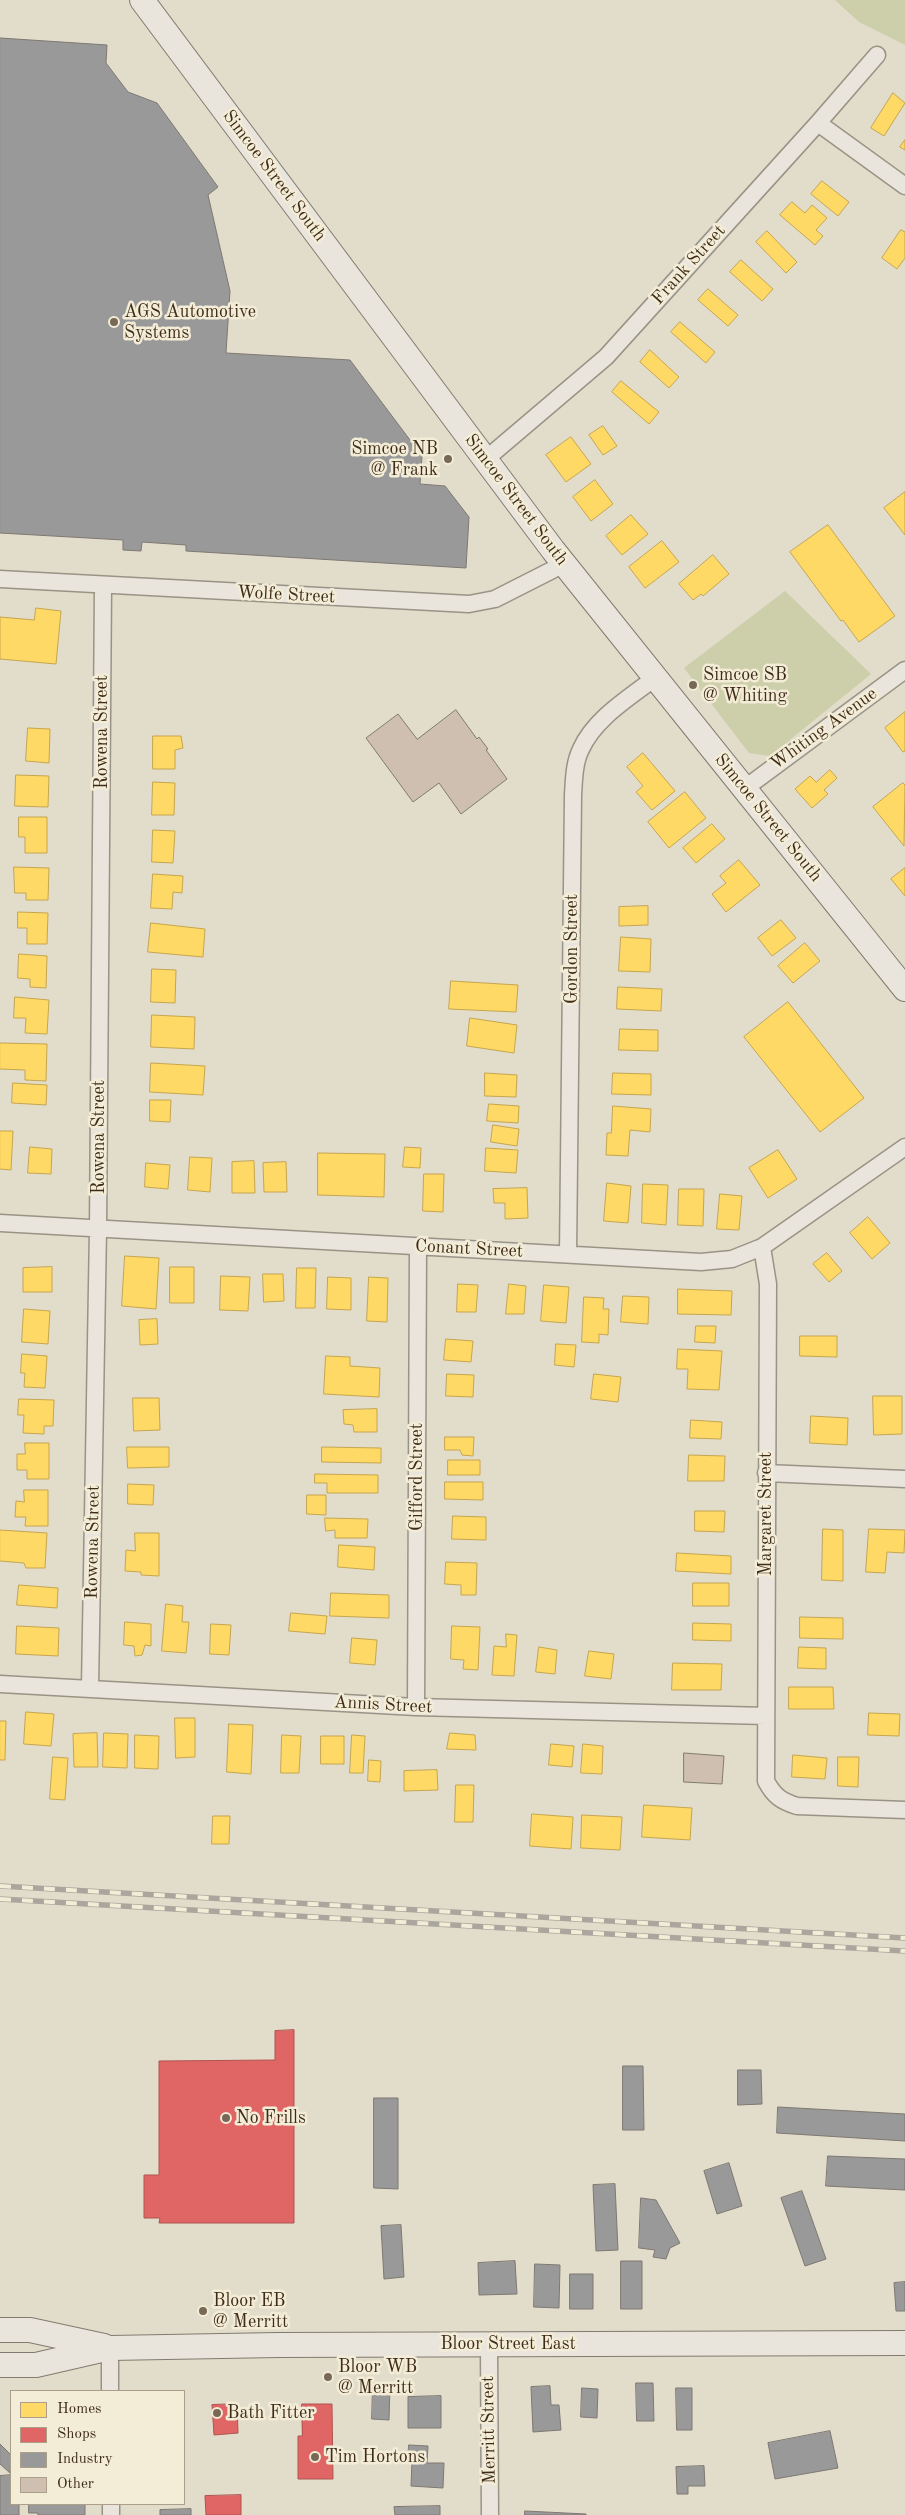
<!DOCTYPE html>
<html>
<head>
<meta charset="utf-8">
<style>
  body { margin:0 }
  #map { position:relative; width:905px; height:2515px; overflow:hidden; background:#e2dcca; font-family:"Old Standard TT",serif }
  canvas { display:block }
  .legend { position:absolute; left:10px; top:2390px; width:175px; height:115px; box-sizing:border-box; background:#f3ecd6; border:1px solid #ab9f8a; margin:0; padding:6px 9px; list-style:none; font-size:15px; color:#3e2b18 }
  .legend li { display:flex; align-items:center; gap:10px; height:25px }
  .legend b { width:25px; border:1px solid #ab9f8a }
</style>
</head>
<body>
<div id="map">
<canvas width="905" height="2515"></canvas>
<ul class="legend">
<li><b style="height:14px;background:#ffd966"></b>Homes</li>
<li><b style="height:14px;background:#e06666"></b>Shops</li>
<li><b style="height:14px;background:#999"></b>Industry</li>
<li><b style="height:14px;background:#cebfb0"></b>Other</li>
</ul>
</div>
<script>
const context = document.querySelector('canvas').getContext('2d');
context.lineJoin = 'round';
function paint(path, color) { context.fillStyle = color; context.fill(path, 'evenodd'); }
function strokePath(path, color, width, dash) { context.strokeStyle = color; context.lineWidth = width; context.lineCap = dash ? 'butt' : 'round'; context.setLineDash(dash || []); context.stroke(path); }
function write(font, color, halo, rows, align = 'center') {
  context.font = font + ' "Old Standard TT",serif'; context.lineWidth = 5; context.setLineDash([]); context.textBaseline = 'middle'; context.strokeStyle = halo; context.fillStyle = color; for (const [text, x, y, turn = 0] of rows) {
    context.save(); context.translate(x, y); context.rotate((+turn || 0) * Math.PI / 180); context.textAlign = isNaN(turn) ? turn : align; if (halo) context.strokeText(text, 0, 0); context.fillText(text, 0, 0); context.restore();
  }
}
paint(new Path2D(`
  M 835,0 L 905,0 L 905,45 L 859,22 Z
  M 785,591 L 871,674 L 770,756 L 749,753 L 684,668 Z`), '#cdceaa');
const homes = new Path2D(`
  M 893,93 L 905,103 L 884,136 L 871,128 Z
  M 905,140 L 905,150 L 900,147 Z
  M 822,181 L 849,202 L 838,216 L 811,194 Z
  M 792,202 L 805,213 L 812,205 L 827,218 L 816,230 L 823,236 L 815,245 L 780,215 Z
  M 901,230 L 905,232 L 905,258 L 897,269 L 882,258 Z
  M 767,231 L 797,262 L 786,273 L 756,242 Z
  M 741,260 L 773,289 L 762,301 L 730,272 Z
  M 708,289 L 738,315 L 728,326 L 698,300 Z
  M 680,322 L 715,352 L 706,363 L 671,332 Z
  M 650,350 L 679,377 L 669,388 L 640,362 Z
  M 621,381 L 659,412 L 649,424 L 612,392 Z
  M 603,426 L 617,446 L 603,455 L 589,435 Z
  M 571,437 L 591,464 L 566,482 L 546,455 Z
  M 595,480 L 613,504 L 591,521 L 573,497 Z
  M 905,492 L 905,535 L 884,508 Z
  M 631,515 L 648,534 L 622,555 L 606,536 Z
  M 828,525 L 895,616 L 859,642 L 843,620 L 841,621 L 790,552 Z
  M 662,541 L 679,562 L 645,588 L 629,567 Z
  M 713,555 L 729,574 L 703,596 L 701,594 L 693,600 L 679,584 Z
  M 36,608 L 61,611 L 56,664 L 0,659 L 0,617 L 34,620 Z
  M 905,712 L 905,751 L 903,752 L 885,728 Z
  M 28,728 L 50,729 L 49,763 L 26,761 Z
  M 153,736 L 181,736 L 183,748 L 175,750 L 175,769 L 153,769 Z
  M 643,753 L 675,791 L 652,810 L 636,792 L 643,786 L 627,767 Z
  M 830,770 L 837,778 L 824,790 L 828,794 L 812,808 L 795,789 L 810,776 L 816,782 Z
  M 16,775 L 49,776 L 48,807 L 15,806 Z
  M 153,782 L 175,783 L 174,815 L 152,815 Z
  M 903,783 L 905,785 L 904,846 L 873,807 Z
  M 685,792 L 706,818 L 669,848 L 648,822 Z
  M 19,817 L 47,817 L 47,853 L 25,853 L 25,837 L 19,837 Z
  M 712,824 L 725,839 L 696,863 L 683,848 Z
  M 153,830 L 175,831 L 173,863 L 152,862 Z
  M 739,860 L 760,885 L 726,912 L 712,894 L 726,883 L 720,876 Z
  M 14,867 L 49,868 L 48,900 L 26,900 L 26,893 L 15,893 Z
  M 905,868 L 905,896 L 891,879 Z
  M 153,874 L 183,876 L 182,893 L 173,892 L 172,909 L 151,908 Z
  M 648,906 L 648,925 L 619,926 L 619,907 Z
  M 18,912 L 48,913 L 47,944 L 27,944 L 27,928 L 18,928 Z
  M 781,920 L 796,938 L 772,956 L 758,938 Z
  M 151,923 L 205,929 L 203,957 L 148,952 Z
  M 621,937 L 651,939 L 650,972 L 619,971 Z
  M 805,943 L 820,961 L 793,983 L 778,966 Z
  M 19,954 L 47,956 L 46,988 L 30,987 L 30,979 L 18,978 Z
  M 152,969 L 176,970 L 175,1003 L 151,1002 Z
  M 451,981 L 518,985 L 516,1012 L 449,1009 Z
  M 618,987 L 662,989 L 661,1011 L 617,1009 Z
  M 15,997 L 49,1000 L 47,1034 L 25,1033 L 26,1018 L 14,1018 Z
  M 788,1002 L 864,1098 L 820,1132 L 744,1037 Z
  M 152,1015 L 195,1017 L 194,1049 L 151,1047 Z
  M 470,1018 L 517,1025 L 514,1053 L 467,1046 Z
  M 620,1029 L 658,1030 L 658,1051 L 619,1050 Z
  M 0,1043 L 47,1044 L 46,1081 L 25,1080 L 25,1070 L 0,1069 Z
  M 151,1063 L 205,1066 L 203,1095 L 150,1092 Z
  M 485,1073 L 517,1075 L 516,1097 L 485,1096 Z
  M 613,1073 L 651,1074 L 651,1095 L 612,1094 Z
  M 13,1083 L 47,1085 L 46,1105 L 12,1103 Z
  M 150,1100 L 171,1100 L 170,1122 L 150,1121 Z
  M 489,1104 L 519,1106 L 518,1123 L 487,1121 Z
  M 613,1106 L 651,1109 L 650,1132 L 630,1130 L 628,1156 L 606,1155 L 607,1133 L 611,1133 Z
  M 493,1125 L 519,1129 L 517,1146 L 491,1142 Z
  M 0,1131 L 13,1131 L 11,1170 L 0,1169 Z
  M 30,1147 L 52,1149 L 51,1174 L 28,1173 Z
  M 405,1147 L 421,1148 L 420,1168 L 403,1167 Z
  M 486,1148 L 518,1150 L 516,1173 L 485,1171 Z
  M 778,1150 L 797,1179 L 768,1198 L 749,1168 Z
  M 318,1153 L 385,1154 L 384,1197 L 318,1195 Z
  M 190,1157 L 212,1158 L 210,1192 L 188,1190 Z
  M 254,1161 L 255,1193 L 232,1193 L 232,1162 Z
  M 286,1162 L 287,1192 L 264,1192 L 263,1163 Z
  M 146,1163 L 170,1165 L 168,1189 L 145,1187 Z
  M 424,1174 L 444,1174 L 443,1212 L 423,1211 Z
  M 607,1183 L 631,1186 L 628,1223 L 604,1221 Z
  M 643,1184 L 668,1185 L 666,1225 L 642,1223 Z
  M 527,1188 L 528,1218 L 505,1219 L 505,1203 L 494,1203 L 493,1189 Z
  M 679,1189 L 704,1189 L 703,1226 L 678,1225 Z
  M 720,1194 L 742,1196 L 739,1230 L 717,1229 Z
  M 868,1217 L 890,1243 L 872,1259 L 850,1233 Z
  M 827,1253 L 842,1271 L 829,1282 L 813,1264 Z
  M 125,1256 L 159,1258 L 156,1309 L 122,1306 Z
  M 52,1267 L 52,1292 L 23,1292 L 23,1268 Z
  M 170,1267 L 194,1267 L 194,1303 L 170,1303 Z
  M 297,1268 L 316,1268 L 315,1308 L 296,1308 Z
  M 263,1274 L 283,1274 L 284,1301 L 264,1302 Z
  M 221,1276 L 250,1277 L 248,1311 L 220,1310 Z
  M 328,1277 L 351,1278 L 351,1310 L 327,1309 Z
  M 369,1277 L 388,1278 L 387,1322 L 367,1321 Z
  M 458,1284 L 478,1285 L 476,1312 L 457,1312 Z
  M 509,1284 L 526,1286 L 524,1314 L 506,1314 Z
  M 544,1285 L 569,1287 L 566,1323 L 541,1321 Z
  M 678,1289 L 732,1291 L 731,1315 L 678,1314 Z
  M 623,1296 L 649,1297 L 648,1324 L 621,1322 Z
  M 584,1297 L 604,1298 L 603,1309 L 609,1309 L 608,1335 L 599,1334 L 599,1343 L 582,1342 Z
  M 24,1309 L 50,1311 L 48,1344 L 22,1342 Z
  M 157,1319 L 158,1344 L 140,1345 L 139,1320 Z
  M 696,1326 L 716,1326 L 715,1343 L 695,1342 Z
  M 800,1336 L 837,1336 L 837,1357 L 800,1356 Z
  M 446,1339 L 473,1341 L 471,1362 L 444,1360 Z
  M 556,1344 L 576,1345 L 574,1367 L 555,1365 Z
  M 678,1349 L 722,1351 L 719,1390 L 687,1389 L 688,1369 L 677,1369 Z
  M 22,1354 L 47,1356 L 45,1388 L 24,1387 L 25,1373 L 21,1373 Z
  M 326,1356 L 350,1357 L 350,1366 L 380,1368 L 379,1397 L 324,1394 Z
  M 447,1374 L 474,1375 L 473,1397 L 446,1396 Z
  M 594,1374 L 621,1377 L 618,1402 L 591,1399 Z
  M 873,1396 L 902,1396 L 902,1434 L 874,1435 Z
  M 133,1398 L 159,1398 L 160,1430 L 134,1431 Z
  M 19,1399 L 54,1400 L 53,1426 L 44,1426 L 44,1434 L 23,1433 L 24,1415 L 18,1415 Z
  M 377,1409 L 377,1432 L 354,1432 L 353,1425 L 344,1424 L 343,1410 Z
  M 811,1416 L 848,1418 L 847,1445 L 810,1443 Z
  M 691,1420 L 722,1422 L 721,1439 L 690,1438 Z
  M 445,1437 L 474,1437 L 473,1456 L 462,1455 L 460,1450 L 445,1450 Z
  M 25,1443 L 49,1443 L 49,1479 L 27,1479 L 27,1470 L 17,1470 L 17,1454 L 25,1454 Z
  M 127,1447 L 169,1447 L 169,1467 L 128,1468 Z
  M 322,1447 L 381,1448 L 381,1463 L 322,1462 Z
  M 689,1455 L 725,1456 L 724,1481 L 688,1481 Z
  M 448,1460 L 480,1460 L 480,1475 L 448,1475 Z
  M 315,1474 L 378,1475 L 378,1493 L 327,1493 L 327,1483 L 315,1483 Z
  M 445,1482 L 483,1482 L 483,1500 L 445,1499 Z
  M 128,1484 L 154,1485 L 153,1505 L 128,1504 Z
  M 24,1490 L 48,1490 L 48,1526 L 25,1526 L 26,1517 L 15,1517 L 16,1501 L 24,1502 Z
  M 307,1495 L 326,1495 L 326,1515 L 307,1514 Z
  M 695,1511 L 725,1511 L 724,1532 L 695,1531 Z
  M 453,1516 L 486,1517 L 486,1540 L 452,1539 Z
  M 325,1518 L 368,1519 L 367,1538 L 335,1538 L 335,1530 L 326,1531 Z
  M 823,1529 L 843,1530 L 843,1581 L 822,1580 Z
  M 869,1529 L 905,1530 L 904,1553 L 887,1552 L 885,1573 L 866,1572 Z
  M 0,1530 L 47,1533 L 45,1568 L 26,1568 L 24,1563 L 0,1561 Z
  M 135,1533 L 159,1533 L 159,1576 L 141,1575 L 141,1572 L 125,1571 L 126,1550 L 135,1551 Z
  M 339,1545 L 375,1547 L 374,1570 L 338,1567 Z
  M 677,1553 L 731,1556 L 731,1574 L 676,1571 Z
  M 446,1562 L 477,1563 L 476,1595 L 461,1595 L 461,1585 L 445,1584 Z
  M 693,1583 L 729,1583 L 729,1606 L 693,1606 Z
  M 19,1585 L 58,1588 L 57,1608 L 17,1605 Z
  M 331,1593 L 389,1595 L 389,1618 L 330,1616 Z
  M 166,1604 L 183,1606 L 182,1622 L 189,1622 L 186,1653 L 162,1651 Z
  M 291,1613 L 327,1616 L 325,1634 L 289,1631 Z
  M 800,1617 L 843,1618 L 843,1639 L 800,1638 Z
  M 125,1622 L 151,1624 L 151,1646 L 145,1645 L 142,1655 L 135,1656 L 134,1646 L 124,1645 Z
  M 693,1623 L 731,1624 L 731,1641 L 693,1640 Z
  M 211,1624 L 231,1625 L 229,1655 L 210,1654 Z
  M 17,1626 L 59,1628 L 58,1656 L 16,1654 Z
  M 452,1626 L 480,1627 L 478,1670 L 463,1669 L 464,1660 L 451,1659 Z
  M 506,1634 L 517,1635 L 514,1676 L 492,1675 L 494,1646 L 506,1647 Z
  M 352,1638 L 377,1640 L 375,1665 L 350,1663 Z
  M 539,1647 L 557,1650 L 555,1674 L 536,1672 Z
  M 799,1647 L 826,1648 L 826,1669 L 798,1668 Z
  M 589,1651 L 614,1654 L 611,1679 L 585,1676 Z
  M 673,1663 L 722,1664 L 721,1690 L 672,1690 Z
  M 789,1687 L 833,1687 L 834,1709 L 789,1709 Z
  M 26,1712 L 54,1714 L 51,1746 L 24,1744 Z
  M 869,1713 L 900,1714 L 899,1736 L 868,1735 Z
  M 175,1718 L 195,1718 L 195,1757 L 176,1758 Z
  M 0,1721 L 6,1721 L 5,1760 L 0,1760 Z
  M 229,1724 L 253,1725 L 251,1774 L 227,1772 Z
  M 97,1733 L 98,1767 L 74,1767 L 73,1734 Z
  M 104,1733 L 128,1734 L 127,1768 L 103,1767 Z
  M 450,1733 L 475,1735 L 476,1750 L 447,1749 Z
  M 135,1735 L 159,1736 L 158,1769 L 135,1768 Z
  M 282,1735 L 301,1736 L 299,1773 L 281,1773 Z
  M 352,1735 L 365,1736 L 363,1773 L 350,1773 Z
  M 321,1736 L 344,1736 L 344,1764 L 321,1764 Z
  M 551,1744 L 574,1746 L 572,1767 L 549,1765 Z
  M 583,1744 L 603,1746 L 602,1774 L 581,1773 Z
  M 793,1755 L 827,1758 L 825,1779 L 792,1777 Z
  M 53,1757 L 68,1758 L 65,1800 L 50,1799 Z
  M 838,1757 L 859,1757 L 858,1787 L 838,1786 Z
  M 369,1760 L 381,1761 L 380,1782 L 368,1781 Z
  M 437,1770 L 438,1790 L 404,1791 L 404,1771 Z
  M 456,1785 L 474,1785 L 473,1822 L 455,1822 Z
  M 644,1805 L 692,1808 L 690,1840 L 642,1837 Z
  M 532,1814 L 573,1817 L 571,1849 L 530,1846 Z
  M 582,1815 L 622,1817 L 620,1850 L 581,1848 Z
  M 213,1816 L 230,1816 L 229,1844 L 212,1844 Z`);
paint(homes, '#ffd966');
strokePath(homes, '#c5a54f', 1);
const shops = new Path2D(`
  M 294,2030 L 294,2223 L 159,2223 L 160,2218 L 144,2218 L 144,2175 L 159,2175 L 159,2061 L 275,2060 L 275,2031 Z
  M 237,2404 L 238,2433 L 214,2435 L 212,2405 Z
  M 302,2404 L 332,2404 L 333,2479 L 298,2479 L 298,2436 L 302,2436 Z
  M 241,2495 L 241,2515 L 206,2515 L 205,2496 Z`);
paint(shops, '#e06666');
strokePath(shops, '#af544f', 1);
const industry = new Path2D(`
  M 0,38 L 107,45 L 106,63 L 128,92 L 157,103 L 218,187 L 208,195 L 230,291 L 226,353 L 350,360 L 422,456 L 420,484 L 445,486 L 469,517 L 466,568 L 186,551 L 186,545 L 142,542 L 141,551 L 123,550 L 123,540 L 0,533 Z
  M 623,2066 L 643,2066 L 644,2130 L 623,2130 Z
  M 738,2070 L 761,2070 L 762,2104 L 738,2105 Z
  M 374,2098 L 398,2098 L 398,2189 L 374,2188 Z
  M 778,2107 L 905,2114 L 905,2141 L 777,2133 Z
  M 828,2156 L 905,2159 L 905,2190 L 826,2186 Z
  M 729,2163 L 742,2206 L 717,2214 L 704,2171 Z
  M 615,2184 L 618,2250 L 596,2251 L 593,2185 Z
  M 802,2191 L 826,2259 L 805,2266 L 781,2198 Z
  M 641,2198 L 656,2200 L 680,2243 L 670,2248 L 666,2259 L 653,2257 L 655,2250 L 639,2248 Z
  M 401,2225 L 404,2277 L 384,2279 L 381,2226 Z
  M 515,2261 L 517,2294 L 479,2295 L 478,2263 Z
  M 621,2261 L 642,2261 L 642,2309 L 621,2309 Z
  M 535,2264 L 560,2265 L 559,2308 L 534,2307 Z
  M 570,2274 L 593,2274 L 593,2309 L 570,2309 Z
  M 905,2282 L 905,2311 L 896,2311 L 894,2283 Z
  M 636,2383 L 653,2383 L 654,2421 L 637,2421 Z
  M 373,2385 L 390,2386 L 389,2420 L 372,2419 Z
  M 550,2386 L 551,2405 L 559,2405 L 561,2430 L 533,2432 L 531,2387 Z
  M 582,2388 L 598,2389 L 597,2418 L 581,2417 Z
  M 676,2388 L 692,2388 L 692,2430 L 677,2430 Z
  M 441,2396 L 441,2428 L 408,2428 L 408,2397 Z
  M 830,2431 L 838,2468 L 775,2479 L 768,2443 Z
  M 0,2444 L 11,2455 L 10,2473 L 0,2464 Z
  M 409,2445 L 428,2446 L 427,2463 L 444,2463 L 443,2488 L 411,2486 L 412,2461 L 408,2461 Z
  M 704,2466 L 705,2486 L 688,2486 L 688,2494 L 677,2494 L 676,2467 Z
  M 11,2475 L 11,2504 L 19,2504 L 19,2515 L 0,2515 L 0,2476 Z
  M 29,2504 L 85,2504 L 85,2515 L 38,2515 L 38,2513 L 29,2513 Z
  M 440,2506 L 440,2515 L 395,2515 L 394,2507 Z
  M 191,2509 L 191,2515 L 160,2515 L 160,2510 Z
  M 525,2511 L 586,2514 L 586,2515 L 525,2515 Z`);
paint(industry, '#999');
strokePath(industry, '#7e7872', 1);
const building = new Path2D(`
  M 456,710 L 477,739 L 479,737 L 488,749 L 486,750 L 507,779 L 461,814 L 439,783 L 413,802 L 366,738 L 398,714 L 417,739 Z
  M 684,1753 L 724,1756 L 722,1784 L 684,1782 Z`);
paint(building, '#cebfb0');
strokePath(building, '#817b6f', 1);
const minor = new Path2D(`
  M 818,123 L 905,186
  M 486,459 L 606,357 L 818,123 L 877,55
  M 0,579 L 469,604 L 495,599 L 564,564
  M 744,789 L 905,670
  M 0,1223 L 701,1262 L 732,1259 L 762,1247 L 905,1147
  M 762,1247 L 768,1284 L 766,1781 C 774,1796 781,1801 797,1806 L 905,1810
  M 568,1254 L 573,795 C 574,780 574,763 581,749 C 595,718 629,698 656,677
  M 766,1473 L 905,1479
  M 0,1684 L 416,1707 L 766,1716
  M 90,1687 L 98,1229 L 103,586
  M 416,1707 L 418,1247
  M 489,2345 L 490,2515
  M 110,2348 L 110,2391
  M 111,2504 L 111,2515`);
const secondary = new Path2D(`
  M 142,0 L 553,550 L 905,989
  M 0,2330 L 30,2330 L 104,2346
  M 0,2365 L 36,2365 L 110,2348 L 278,2345 L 905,2343`);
strokePath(minor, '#999386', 19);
strokePath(secondary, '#817b6f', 26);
strokePath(minor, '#e9e5dc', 16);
strokePath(secondary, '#e9e5dc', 24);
const rail = new Path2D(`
  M 0,1886 L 905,1938
  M 0,1899 L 905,1951`);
strokePath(rail, '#aaa69d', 5.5);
strokePath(rail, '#f3ecd6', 4, [11]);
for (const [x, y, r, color] of [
  [114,322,5,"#776956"],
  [448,459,5,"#776956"],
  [693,685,5,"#776956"],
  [226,2118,5,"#776956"],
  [203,2311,5,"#776956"],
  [328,2377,5,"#776956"],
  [217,2413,5,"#776956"],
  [315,2457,5,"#776956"]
]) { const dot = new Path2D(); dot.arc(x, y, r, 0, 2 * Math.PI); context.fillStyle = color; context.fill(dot); strokePath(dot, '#f3ecd6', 2); }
write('18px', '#3e2b18', '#f3ecd6', [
  ["Simcoe Street South",274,176,53],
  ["Frank Street",689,265,-48],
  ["Simcoe Street South",516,500,53],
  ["Wolfe Street",286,595,3],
  ["Whiting Avenue",824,729,-36],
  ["Rowena Street",102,732,-90],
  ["Simcoe Street South",768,818,51],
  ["Gordon Street",572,949,-90],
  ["Rowena Street",99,1137,-90],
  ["Conant Street",469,1249,3],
  ["Gifford Street",417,1477,-90],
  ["Margaret Street",766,1514,-90],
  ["Rowena Street",93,1542,-89],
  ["Annis Street",383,1705,3],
  ["Bloor Street East",508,2344],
  ["Merritt Street",489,2430,-91]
]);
write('18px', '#3e2b18', '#f3ecd6', [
  ["AGS Automotive",124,312],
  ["Systems",124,333],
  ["Simcoe NB",438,449,"right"],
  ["@ Frank",438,470,"right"],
  ["Simcoe SB",703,675],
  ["@ Whiting",703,696],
  ["No Frills",236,2118],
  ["Bloor EB",213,2301],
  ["@ Merritt",213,2322],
  ["Bloor WB",338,2367],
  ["@ Merritt",338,2388],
  ["Bath Fitter",227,2413],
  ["Tim Hortons",325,2457]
], 'left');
</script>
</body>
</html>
